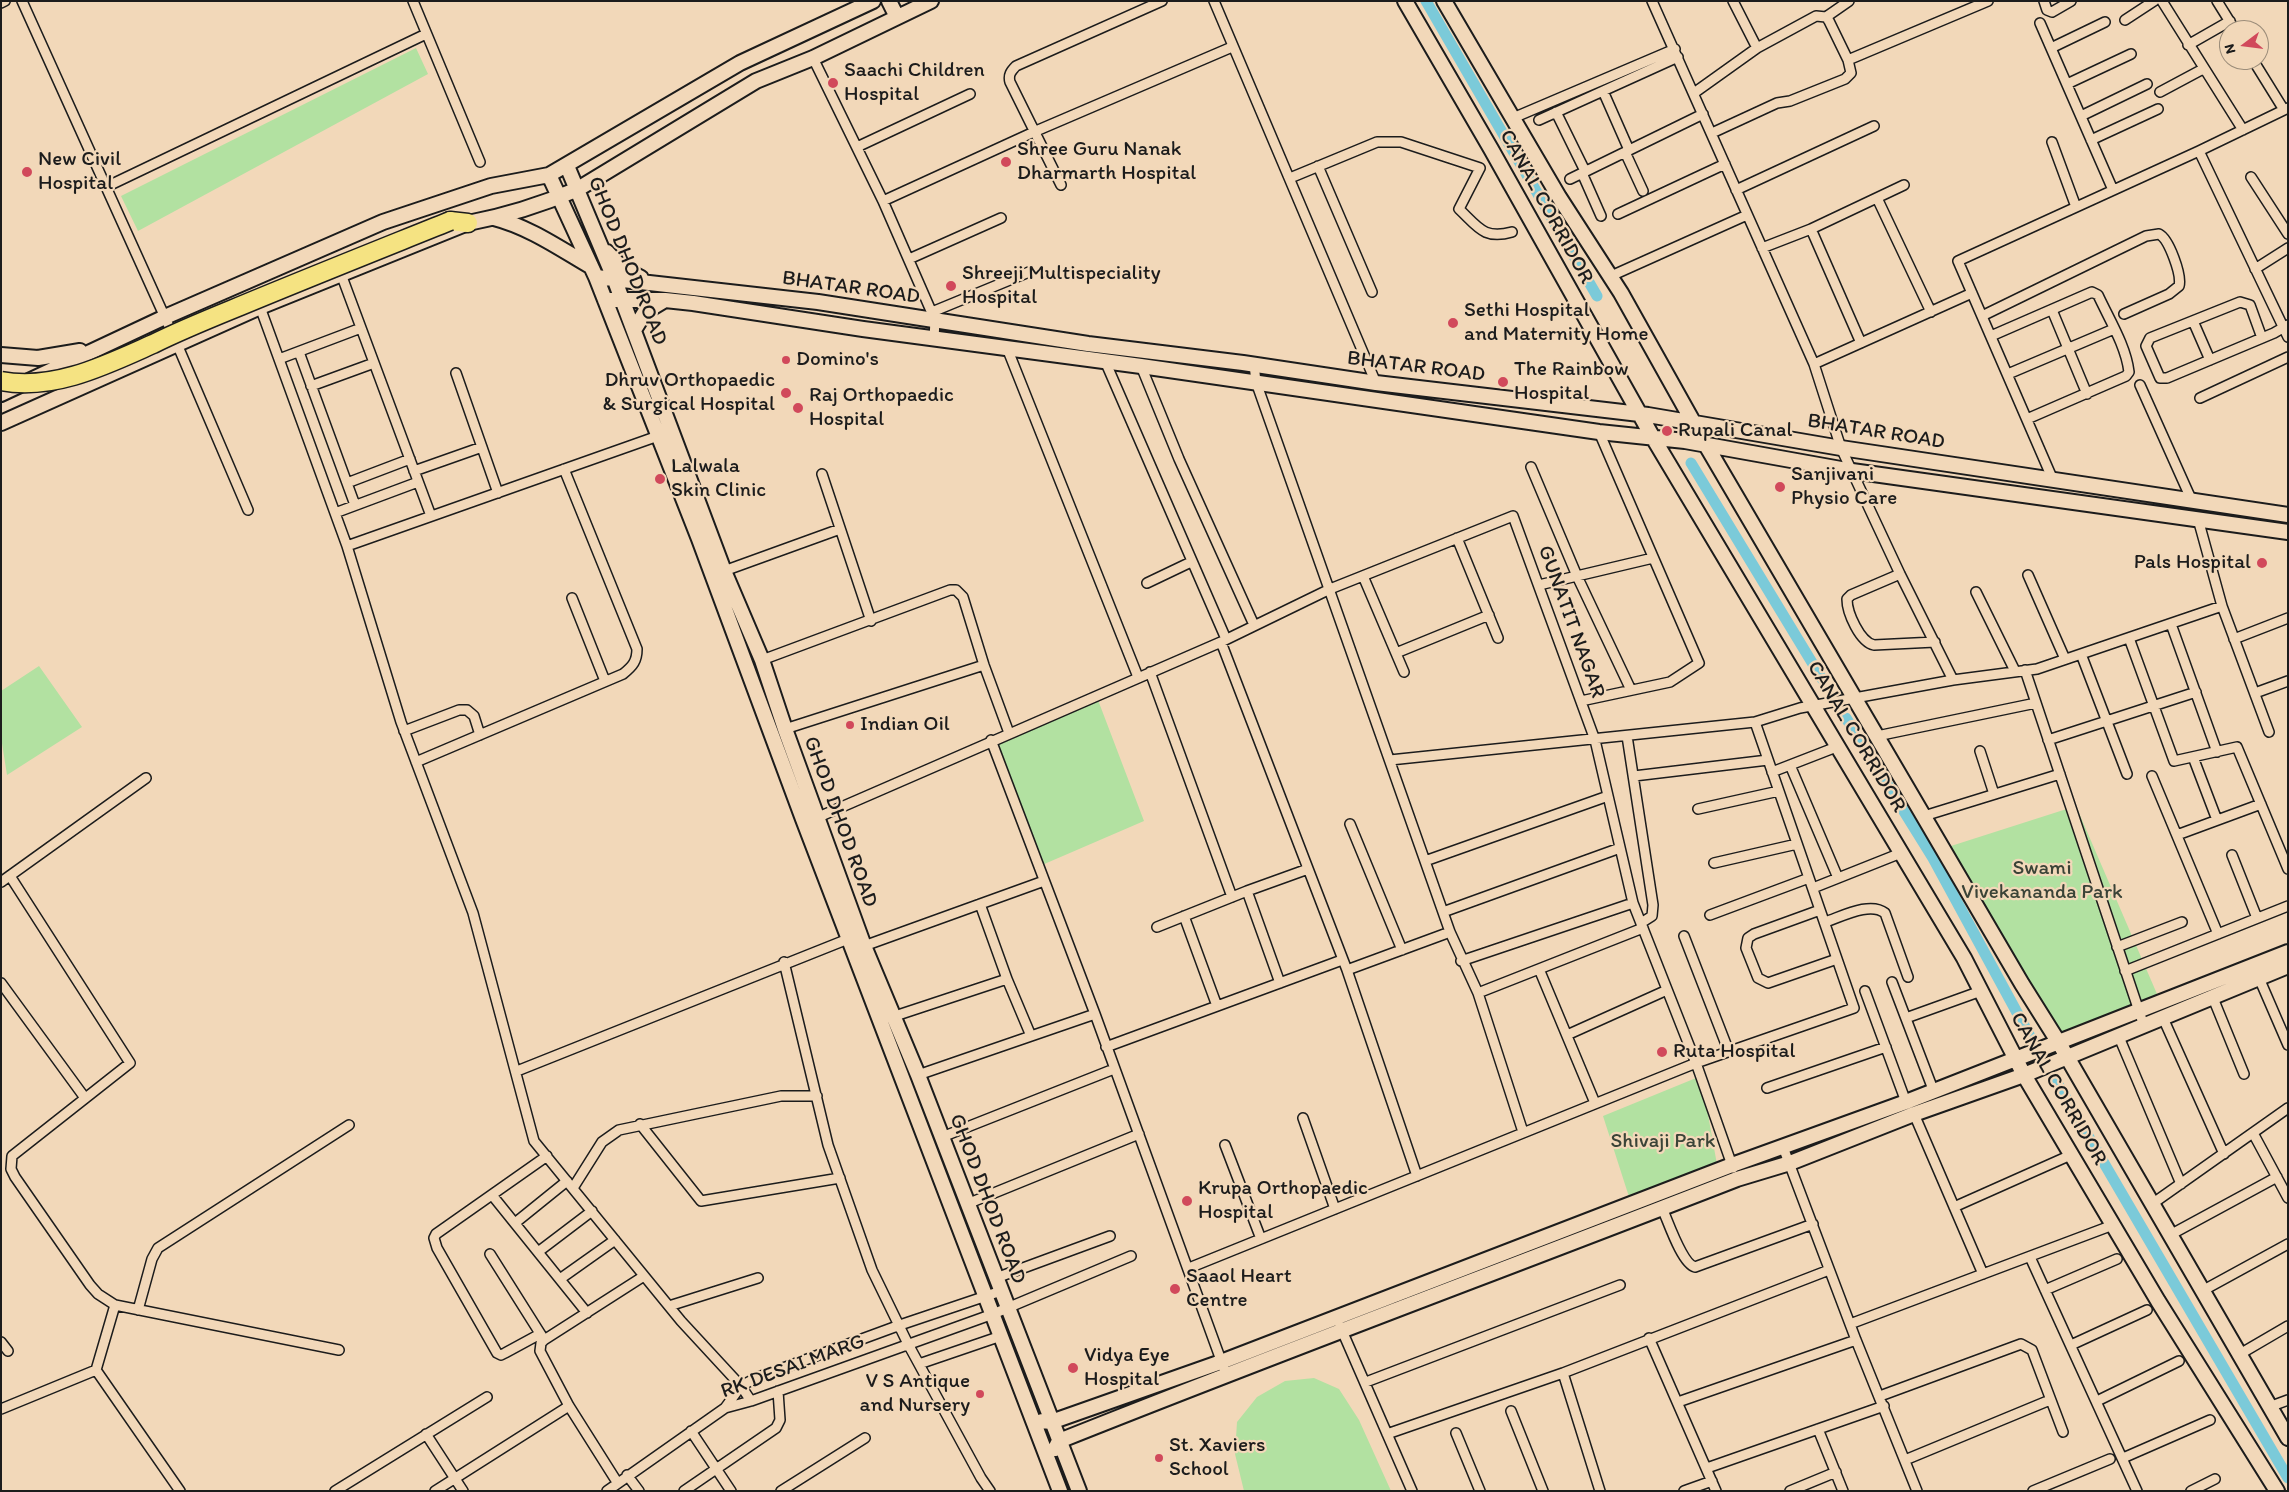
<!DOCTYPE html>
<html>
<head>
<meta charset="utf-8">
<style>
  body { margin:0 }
  #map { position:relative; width:2289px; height:1492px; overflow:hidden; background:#f2d8b9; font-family:Itim,sans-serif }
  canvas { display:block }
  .frame { position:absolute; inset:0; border:2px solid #1c1c1c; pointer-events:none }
  .north { position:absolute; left:2219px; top:20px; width:50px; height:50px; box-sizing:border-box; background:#f2d8b9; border:1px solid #9c8d7a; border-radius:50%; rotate:255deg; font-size:14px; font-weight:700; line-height:20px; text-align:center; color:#1c1c1c }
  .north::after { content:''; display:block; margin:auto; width:18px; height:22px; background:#d1495b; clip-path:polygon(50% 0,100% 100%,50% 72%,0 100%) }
</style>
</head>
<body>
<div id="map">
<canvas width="2289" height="1492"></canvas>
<div class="frame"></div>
<div class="north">N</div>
</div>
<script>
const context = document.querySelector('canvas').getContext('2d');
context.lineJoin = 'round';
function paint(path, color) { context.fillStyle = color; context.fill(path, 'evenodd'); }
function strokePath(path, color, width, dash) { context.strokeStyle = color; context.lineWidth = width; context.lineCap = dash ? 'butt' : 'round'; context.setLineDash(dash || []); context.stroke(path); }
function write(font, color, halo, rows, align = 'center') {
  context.font = font + ' Itim,sans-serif'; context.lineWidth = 4.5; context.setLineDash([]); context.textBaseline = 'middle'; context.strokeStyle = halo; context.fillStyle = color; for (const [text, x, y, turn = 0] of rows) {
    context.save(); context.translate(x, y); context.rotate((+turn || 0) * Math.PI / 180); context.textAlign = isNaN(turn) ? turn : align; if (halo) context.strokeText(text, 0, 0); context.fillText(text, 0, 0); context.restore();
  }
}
paint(new Path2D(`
  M 416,48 L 428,74 L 138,231 L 121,196 Z
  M 39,666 L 82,727 L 7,775 L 1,737 L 1,691 Z
  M 1098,700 L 1144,821 L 1042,865 L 996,743 Z
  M 2076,806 L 2157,994 L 2059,1034 L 1951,846 Z
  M 1701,1076 L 1718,1170 L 1631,1203 L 1603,1116 Z
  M 1314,1378 L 1339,1389 L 1359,1420 L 1391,1491 L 1244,1491 L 1235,1454 L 1237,1422 L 1257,1397 L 1285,1381 Z`), '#b2e1a1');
strokePath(new Path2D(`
  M 1426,1 L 1597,296
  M 1691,463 L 1822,679
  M 1846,718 L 1933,858 L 2033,1042
  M 2056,1081 L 2288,1478`), '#7bcad9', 11);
const street = new Path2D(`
  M 22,1 L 177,344 L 248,510
  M 413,1 L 480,162
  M 1214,1 L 1376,383
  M 1652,1 L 1814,364 L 1841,448 L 1900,574 L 1953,680
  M 1733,1 L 1757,48
  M 2044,1 L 2047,10 L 2052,12 L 2071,1
  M 2162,1 L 2243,130
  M 2217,1 L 2235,30
  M 1,3 L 5,1
  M 1826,17 L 1849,1
  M 2125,20 L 2154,1
  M 2040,23 L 2113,190
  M 2188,45 L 2230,21
  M 2051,48 L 2105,22
  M 813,58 L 883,201 L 935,320 L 934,339
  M 1848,60 L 1988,1
  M 2253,60 L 2284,110
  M 2067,84 L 2131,54
  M 1603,91 L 1629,150
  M 2160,92 L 2203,69
  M 1694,93 L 1757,48 L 1816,16 L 1826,17 L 1829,21 L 1848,60 L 1851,73 L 1845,79 L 1790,101 L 1777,103 L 1712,133
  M 1556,112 L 1585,171
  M 2081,116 L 2147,84
  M 1513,118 L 1675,49
  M 1539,120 L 1678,57
  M 2091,140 L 2158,109
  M 2052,142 L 2076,207
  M 857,147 L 970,94
  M 2199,151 L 2288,337
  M 1625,152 L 1643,191
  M 1318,166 L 1372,292
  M 1582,173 L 1601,216
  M 2251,177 L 2288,234
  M 1290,178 L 1377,142 L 1401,142 L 1480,168 L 1459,209 C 1478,227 1484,240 1512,232
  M 1570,179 L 1703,114
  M 1061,185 L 1010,82 C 1008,75 1011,71 1016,66 L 1162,1
  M 106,187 L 426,34
  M 1736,190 L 1874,126
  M 1877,198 L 1931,312
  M 883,201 L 1036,131 L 1232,47
  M 1618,214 L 1725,164
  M 1811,229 L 1861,343
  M 1762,248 L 1811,229 L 1904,185
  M 909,259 L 1001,218
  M 2255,269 L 2288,248
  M 341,274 L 431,516
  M 1611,276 L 1747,215
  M 260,307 L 347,546 L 401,722 L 473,913 L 534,1141 L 681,1321 L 741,1386 L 751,1401
  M 2052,310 L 2087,394
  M 932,312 L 1029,272
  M 1982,316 L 2146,236 L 2159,234 C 2169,239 2182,275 2179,286 L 2169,294 L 2124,314
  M 2193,321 L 2210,360
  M 1991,336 L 2092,292 L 2098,295 C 2109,319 2126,346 2129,372 L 2126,376 L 2027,419
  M 2262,338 L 2250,305 L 2240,302 L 2150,338 L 2146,346 L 2160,378 L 2167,378 L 2274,333 L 2288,325
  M 1007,348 L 1138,677
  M 299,352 L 355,505
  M 279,359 L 361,328
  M 1105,361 L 1226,639
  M 1254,364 L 1256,382 L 1450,932 L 1478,993 L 1523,1132
  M 1814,364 L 1972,293
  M 1141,366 L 1179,459 L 1254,625
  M 456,373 L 498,493
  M 2008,374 L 2114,329
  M 2140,385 L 2192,501
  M 311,386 L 374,363
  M 2200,398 L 2288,357
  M 1531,467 L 1577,576 L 1631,690
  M 414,471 L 482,447
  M 822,474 L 871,621
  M 2053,480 L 1958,261 L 2199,151 L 2288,108
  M 347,483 L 410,459
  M 335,513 L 418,482
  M 1457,538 L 1498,638
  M 347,546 L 658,436
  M 724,571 L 840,529
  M 1900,574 L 1851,595 L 1847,599 C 1847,613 1860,642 1874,645 L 1935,642
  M 2028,575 L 2065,659
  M 1363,576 L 1404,672
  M 1147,583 L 1191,562
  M 1539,585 L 1653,558
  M 1976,592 L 2015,671
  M 572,598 L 605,681
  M 2222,606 L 2269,732
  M 2171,624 L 2217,752
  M 2129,638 L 2174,761 L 2237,747 L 2288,869
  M 2234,639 L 2288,618
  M 1221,642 L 1347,970 L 1417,1176
  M 1396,653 L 1489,615
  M 2081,654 L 2127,774
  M 762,660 L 950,590 L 956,590 L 963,597 L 984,665 L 1009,733
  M 2025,670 L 2144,1026
  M 1150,672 L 1232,897
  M 2255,693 L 2288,681
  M 1581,701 L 1670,682 L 1699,663 L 1599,432
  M 785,729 L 984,665
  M 404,731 L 459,710 L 467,710 L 474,716 L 480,735
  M 1627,736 L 1653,905 L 1652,916 L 1641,923
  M 1877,736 L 2036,703
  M 991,740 L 1095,1014 L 1226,1374
  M 2048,740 L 2196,692
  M 1980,751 L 1994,794
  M 2193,757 L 2217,820
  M 1390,760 L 1755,722 L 1800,708 L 1953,680 L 2037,669 L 2222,606 L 2198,519
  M 416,762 L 623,674 C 633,666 637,661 637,649 L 564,469
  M 1790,765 L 1838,878
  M 1772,772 L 1839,746
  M 1634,776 L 1768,760
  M 2152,776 L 2218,934
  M 1698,809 L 1779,791
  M 1924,816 L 2060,774
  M 814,819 L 1221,642 L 1330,589 L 1513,516 L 1595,740 L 1633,903 L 1696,1063 L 1733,1168
  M 1350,824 L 1402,950
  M 2177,835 L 2261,804
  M 2232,855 L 2257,918
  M 1425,861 L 1608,796
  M 1714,863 L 1797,844
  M 10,876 L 130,1063 L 12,1156 L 11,1169 L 15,1177 L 90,1285 L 98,1294 L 115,1305 L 339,1350
  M 1,882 L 146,778
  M 1813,888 L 1901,853
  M 1247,891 L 1280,983
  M 980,904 L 1007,979
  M 1820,910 L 1754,934 L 1748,938 L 1746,948 L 1758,978 L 1768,983 L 1837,959
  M 1443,912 L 1620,848
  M 1710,915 L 1809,878
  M 1184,916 L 1217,1006
  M 1825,922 C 1841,917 1870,901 1885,913 L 1908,977
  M 1157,927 L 1247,891 L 1308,869
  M 1684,936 L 1729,1052
  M 864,946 L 1044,881
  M 2117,947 L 2182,922
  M 1461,961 L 1633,903
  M 784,962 L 828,1145 L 872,1270 L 908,1344 L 981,1478 L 990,1491
  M 1539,969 L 1595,1103
  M 1347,970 L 1450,932
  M 2125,971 L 2288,906
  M 2259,978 L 2288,1045
  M 1892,982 L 1934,1092
  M 1,983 L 85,1098
  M 1865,991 L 1906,1102
  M 1478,993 L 1643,928
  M 2213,998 L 2244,1074
  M 895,1016 L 1007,979 L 1031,1036
  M 1906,1018 L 1981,991
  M 2163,1018 L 2224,1154
  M 1567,1035 L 1667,990
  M 2119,1037 L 2181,1184
  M 1106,1047 L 1342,960
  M 517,1071 L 848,939
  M 918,1075 L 1095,1014
  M 1767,1088 L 1886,1047
  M 1914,1114 L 1983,1274
  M 1303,1118 L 1335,1209
  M 640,1124 L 701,1201 L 840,1178
  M 2253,1133 L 2288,1198
  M 942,1137 L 1114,1069
  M 1225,1145 L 1261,1239
  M 1783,1147 L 1856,1340 L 1917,1491
  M 573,1188 L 602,1142 L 619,1130 L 781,1096 L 817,1096
  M 492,1195 L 587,1313
  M 967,1204 L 1139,1134
  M 2152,1204 L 2288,1108
  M 1954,1207 L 2073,1154
  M 1662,1208 C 1668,1221 1682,1264 1695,1267 L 1813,1224
  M 515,1223 L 567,1181
  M 2170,1235 L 2277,1177
  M 538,1252 L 592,1211
  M 490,1254 L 543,1338
  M 2030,1257 L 2137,1491
  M 1189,1268 L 1696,1063 L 1854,1008 L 1755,722
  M 996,1278 L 1110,1236
  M 560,1279 L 615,1240
  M 2045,1290 L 2117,1259
  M 2202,1291 L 2288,1244
  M 669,1306 L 758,1278
  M 138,1310 L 152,1259 L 158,1248 L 349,1125
  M 1850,1324 L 2113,1225
  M 1340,1326 L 1412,1491
  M 540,1334 L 505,1353 L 501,1355 L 497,1353 L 437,1248 L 434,1238 L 436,1234 L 547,1156
  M 1649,1338 L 1716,1491
  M 1,1342 L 8,1351
  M 2071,1345 L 2147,1310
  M 2240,1354 L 2288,1326
  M 919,1364 L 1001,1336
  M 96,1370 L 115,1305
  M 1563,1373 L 1600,1491
  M 1366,1382 L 1620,1285
  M 1880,1396 L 2021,1344 L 2032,1350 L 2063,1432
  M 2097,1401 L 2179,1361
  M 1678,1402 L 1856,1340
  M 2269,1407 L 2288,1400
  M 725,1408 L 741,1386 L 756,1378 L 900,1325 L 1001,1291
  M 1,1409 L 96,1370 L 180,1491
  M 1511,1411 L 1543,1491
  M 1818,1429 L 1843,1491
  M 691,1431 L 731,1491
  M 1456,1433 L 1480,1491
  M 426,1434 L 463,1491
  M 1387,1434 L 1563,1373 L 1829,1270
  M 2123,1458 L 2210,1420
  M 1905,1460 L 2050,1400
  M 1707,1468 L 1884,1406
  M 627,1475 L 639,1491
  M 617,1482 L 569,1406 L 540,1351 L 541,1343 L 544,1340 L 644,1276
  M 335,1491 L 487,1397
  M 435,1491 L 569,1406
  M 607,1491 L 725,1408 L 751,1401 L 993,1314 L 1131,1256
  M 684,1491 L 776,1428 L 780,1420 L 778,1391
  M 781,1491 L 865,1438
  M 1684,1491 L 1712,1481
  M 1790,1491 L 1836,1472
  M 2033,1491 L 2110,1459
  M 2191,1491 L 2215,1479`);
const secondary = new Path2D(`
  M 889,1 L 897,17
  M 1405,1 L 1491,149 L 1652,436 L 1964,958 L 2024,1075 L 2158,1301 L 2277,1491
  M 1444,1 L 1559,197 L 1621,293 L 1706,445 L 2022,984 L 2059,1043 L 2288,1438
  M 567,166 L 614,278 L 724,571 L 762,660 L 785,729 L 864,946 L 918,1075 L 1079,1491
  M 549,175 L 596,277 L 699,539 L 803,819 L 1060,1491
  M 494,218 C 529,227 559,248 590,266
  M 607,252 L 622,268 L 641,278
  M 596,277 L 818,302 L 1088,344 L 1243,363 L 1376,383 L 1648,415 L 1841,448 L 2288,515
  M 605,300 L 665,300 L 693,303 L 863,329 L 1141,366 L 1599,432 L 1685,441 L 1852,471 L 2288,532
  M 634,330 L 645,312 L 665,300
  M 1,355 L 38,358 L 80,351
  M 1,394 L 165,317 L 383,222 L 491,186 L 549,175 L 740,63 L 873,1
  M 1,423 L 260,307 L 468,223 C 505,216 543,204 578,189 L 756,81 L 813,58 L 931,1
  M 1042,1421 L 1051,1422 L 1221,1362 L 1732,1165 L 1906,1102 L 2288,952
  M 1055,1449 L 1059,1441 C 1284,1351 1511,1267 1737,1179 L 1790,1163 L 1914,1114 L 2024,1075 L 2288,966`);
const highway = new Path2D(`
  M 450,221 L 468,223`);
strokePath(street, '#1c1c1c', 12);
strokePath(secondary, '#1c1c1c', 18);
strokePath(highway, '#1c1c1c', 21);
strokePath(street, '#f2d8b9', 9);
strokePath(secondary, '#f2d8b9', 14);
strokePath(highway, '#f5e382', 18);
const highwayBridge = new Path2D(`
  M 1,381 C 54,391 106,365 153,344 C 179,331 206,320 233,309 C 305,279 378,250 450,221`);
strokePath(highwayBridge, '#1c1c1c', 21, []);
strokePath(highwayBridge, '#f5e382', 18);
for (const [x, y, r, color] of [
  [833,83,6,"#d1495b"],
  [1006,162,6,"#d1495b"],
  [27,172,6,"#d1495b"],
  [951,286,6,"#d1495b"],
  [1453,323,6,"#d1495b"],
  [786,360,5,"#d1495b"],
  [1503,382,6,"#d1495b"],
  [786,393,6,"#d1495b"],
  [798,408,6,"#d1495b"],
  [1667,431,6,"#d1495b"],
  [660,479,6,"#d1495b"],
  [1780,487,6,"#d1495b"],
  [2262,563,6,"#d1495b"],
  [850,725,5,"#d1495b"],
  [1662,1052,6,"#d1495b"],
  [1187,1201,6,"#d1495b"],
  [1175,1289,6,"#d1495b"],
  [1073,1368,6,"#d1495b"],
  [980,1394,5,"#d1495b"],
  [1159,1458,5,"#d1495b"]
]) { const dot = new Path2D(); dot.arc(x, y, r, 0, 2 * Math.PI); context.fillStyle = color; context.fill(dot); strokePath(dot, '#f2d8b9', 2); }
write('21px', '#1c1c1c', '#f2d8b9', [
  ["Saachi Children",844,71],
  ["Hospital",844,95],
  ["Shree Guru Nanak",1017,150],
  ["Dharmarth Hospital",1017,174],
  ["New Civil",38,160],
  ["Hospital",38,184],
  ["Shreeji Multispeciality",962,274],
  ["Hospital",962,298],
  ["Sethi Hospital",1464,311],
  ["and Maternity Home",1464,335],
  ["Domino's",796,360],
  ["The Rainbow",1514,370],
  ["Hospital",1514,394],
  ["Dhruv Orthopaedic",775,381,"right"],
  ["& Surgical Hospital",775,405,"right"],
  ["Raj Orthopaedic",809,396],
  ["Hospital",809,420],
  ["Rupali Canal",1678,431],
  ["Lalwala",671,467],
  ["Skin Clinic",671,491],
  ["Sanjivani",1791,475],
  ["Physio Care",1791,499],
  ["Pals Hospital",2251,563,"right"],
  ["Indian Oil",860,725],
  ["Ruta Hospital",1673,1052],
  ["Krupa Orthopaedic",1198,1189],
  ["Hospital",1198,1213],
  ["Saaol Heart",1186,1277],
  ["Centre",1186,1301],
  ["Vidya Eye",1084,1356],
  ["Hospital",1084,1380],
  ["V S Antique",970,1382,"right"],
  ["and Nursery",970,1406,"right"],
  ["St. Xaviers",1169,1446],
  ["School",1169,1470]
], 'left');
write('21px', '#1c1c1c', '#f2d8b9', [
  ["CANAL CORRIDOR",1546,207,61],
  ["GHOD DHOD ROAD",627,261,68],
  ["BHATAR ROAD",851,288,8],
  ["BHATAR ROAD",1416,367,7],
  ["BHATAR ROAD",1876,432,9],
  ["GUNATIT NAGAR",1571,622,70],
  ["CANAL CORRIDOR",1856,737,59],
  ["GHOD DHOD ROAD",840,822,70],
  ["CANAL CORRIDOR",2058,1089,60],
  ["GHOD DHOD ROAD",987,1199,69],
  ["RK DESAI MARG",793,1367,-20]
]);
write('21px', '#3a4337', '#f2d8b9', [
  ["Swami",2042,869],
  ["Vivekananda Park",2042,893],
  ["Shivaji Park",1663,1142]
]);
</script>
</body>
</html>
